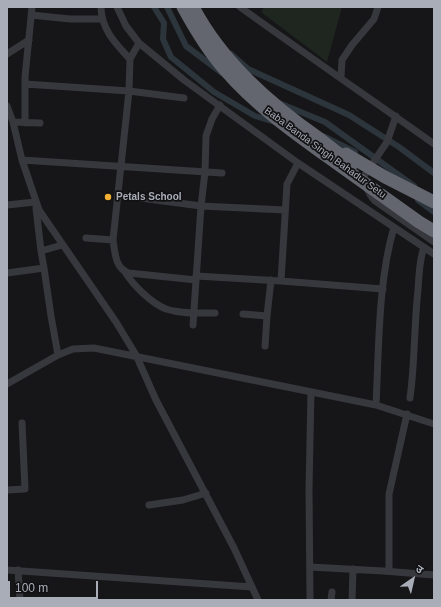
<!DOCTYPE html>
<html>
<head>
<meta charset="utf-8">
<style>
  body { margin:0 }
  #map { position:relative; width:441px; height:607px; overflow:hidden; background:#161618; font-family:Helvetica,"Noto Sans Devanagari",sans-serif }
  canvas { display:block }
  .frame { position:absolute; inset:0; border:8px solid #a8adb8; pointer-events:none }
  .north { position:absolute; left:393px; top:559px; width:40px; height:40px; -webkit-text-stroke:3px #111113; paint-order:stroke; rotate:34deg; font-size:11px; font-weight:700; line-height:16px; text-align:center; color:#a8adb8 }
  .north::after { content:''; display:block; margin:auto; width:14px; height:18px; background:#a8adb8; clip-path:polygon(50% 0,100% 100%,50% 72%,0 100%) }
  .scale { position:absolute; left:8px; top:581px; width:90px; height:18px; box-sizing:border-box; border:2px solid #a8adb8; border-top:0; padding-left:5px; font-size:12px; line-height:14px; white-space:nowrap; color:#a8adb8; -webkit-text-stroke:3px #111113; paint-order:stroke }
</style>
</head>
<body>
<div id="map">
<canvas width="441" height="607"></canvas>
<div class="frame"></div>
<div class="north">उ</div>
<div class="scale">100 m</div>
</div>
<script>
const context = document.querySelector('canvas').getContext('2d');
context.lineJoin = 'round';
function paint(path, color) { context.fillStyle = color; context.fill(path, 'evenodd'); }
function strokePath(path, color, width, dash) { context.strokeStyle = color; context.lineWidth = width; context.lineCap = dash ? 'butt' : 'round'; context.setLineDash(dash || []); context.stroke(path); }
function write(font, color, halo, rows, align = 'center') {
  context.font = font + ' Helvetica,sans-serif'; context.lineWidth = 3.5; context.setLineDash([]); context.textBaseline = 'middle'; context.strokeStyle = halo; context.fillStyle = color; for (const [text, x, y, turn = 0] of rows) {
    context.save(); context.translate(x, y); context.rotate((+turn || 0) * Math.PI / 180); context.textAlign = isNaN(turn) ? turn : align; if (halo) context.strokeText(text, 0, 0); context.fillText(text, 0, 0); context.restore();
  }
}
paint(new Path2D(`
  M 264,7 L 342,7 L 327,62 L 261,12 Z`), '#1e261f');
strokePath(new Path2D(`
  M 154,7 L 164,23 L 163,39 L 171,57 L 214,92 L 255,116 L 275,122
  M 167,7 L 186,46 L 222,73
  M 231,54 L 248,69 L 349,115 L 399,147 L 434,173
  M 279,103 L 325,122 L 414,186
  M 325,137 L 355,152
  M 418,200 L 434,212`), '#2c353c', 6);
strokePath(new Path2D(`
  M 101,7 C 101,29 116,44 130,59
  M 117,7 L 126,26 L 139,43 L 184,80 L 298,163 L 434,254
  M 240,7 C 304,53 369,98 434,144
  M 31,15 L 70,19 L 102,19
  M 139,43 L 130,59 L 129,91 L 113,240 C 115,252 115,269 129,273 L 196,280
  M 7,54 L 29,40
  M 341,77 L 342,60 L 352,45 L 374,19 L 378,7
  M 25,84 L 129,91 L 184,98
  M 7,106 L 13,122 L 22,160 L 39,210 L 116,322 L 136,355 L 156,400 L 234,548 L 258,600
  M 396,116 L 387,142 L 362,179 L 371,196 L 375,201 L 434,242
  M 13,122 L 40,123
  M 25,123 L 25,77 L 32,7
  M 22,160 L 222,173
  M 118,195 L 201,206 L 285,210
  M 7,205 L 35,202
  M 36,208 L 41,251
  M 86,238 L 113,240
  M 44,268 L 51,316 L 58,355
  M 125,272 C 133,285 151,303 166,309 C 181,314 199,313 215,313
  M 7,273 L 44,268 L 41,251 L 62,245
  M 196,276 L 281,281 L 383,289
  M 281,281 L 287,184 L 298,163
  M 243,314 L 267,316
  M 193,325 L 201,206 L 205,172 L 206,136 L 212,119 L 220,105
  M 265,346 L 267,316 L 271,280
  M 7,384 L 58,355 L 73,349 L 94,348 L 376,405 L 434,424
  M 410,398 C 415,362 414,326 418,290 C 419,276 419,261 424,247
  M 376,405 C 379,347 378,282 394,227
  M 7,490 L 25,489 L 22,423
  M 149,505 L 183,500 L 206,493
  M 310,567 L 383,571 L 434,575
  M 7,570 L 252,587
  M 18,570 L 20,600
  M 389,571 L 389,494 L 407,414
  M 310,600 L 309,489 L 311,392
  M 331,600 L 332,592
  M 352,600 L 353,569`), '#37383d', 7);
strokePath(new Path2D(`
  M 193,7 C 222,62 270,104 320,139`), '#63666e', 13);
strokePath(new Path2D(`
  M 183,7 C 195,29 208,51 225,70 C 256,106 296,134 335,162 C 363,182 391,202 419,222 L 434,231
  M 320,139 L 352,164
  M 346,154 L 385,177 L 434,202`), '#63666e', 13);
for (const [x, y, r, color] of [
  [108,197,4,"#f2b134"]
]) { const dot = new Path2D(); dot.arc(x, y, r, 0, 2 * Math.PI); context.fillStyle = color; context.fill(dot); strokePath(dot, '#111113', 1.5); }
write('10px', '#a8adb8', '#111113', [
  ["Baba Banda Singh Bahadur Setu",325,153,36]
]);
write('bold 10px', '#a8adb8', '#111113', [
  ["Petals School",116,197]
], 'left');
</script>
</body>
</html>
